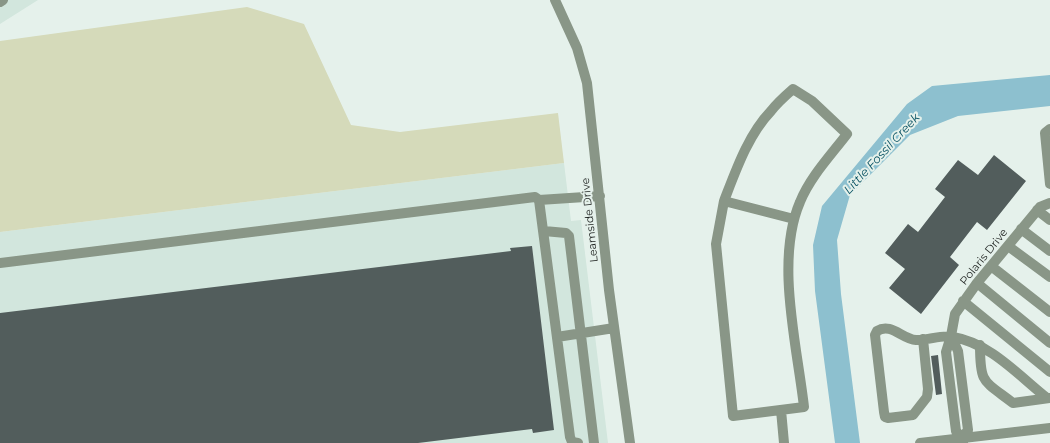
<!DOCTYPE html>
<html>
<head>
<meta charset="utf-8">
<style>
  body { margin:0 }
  canvas { display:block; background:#e5f1eb }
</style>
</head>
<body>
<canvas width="1050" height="443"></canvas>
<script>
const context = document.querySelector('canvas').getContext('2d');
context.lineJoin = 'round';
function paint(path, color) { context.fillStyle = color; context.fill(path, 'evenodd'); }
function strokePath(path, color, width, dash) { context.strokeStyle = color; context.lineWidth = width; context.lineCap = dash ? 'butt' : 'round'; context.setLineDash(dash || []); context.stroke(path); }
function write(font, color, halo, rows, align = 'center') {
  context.font = font + ' Montserrat,sans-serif'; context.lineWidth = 4; context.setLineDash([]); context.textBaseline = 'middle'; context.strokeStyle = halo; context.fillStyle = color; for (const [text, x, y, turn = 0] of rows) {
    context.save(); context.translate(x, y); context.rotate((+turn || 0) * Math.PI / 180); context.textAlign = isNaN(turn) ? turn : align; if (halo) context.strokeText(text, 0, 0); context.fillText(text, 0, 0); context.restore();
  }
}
paint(new Path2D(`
  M 0,0 L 38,0 L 0,24 Z
  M 564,163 L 571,221 L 581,220 L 608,443 L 0,443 L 0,232 Z`), '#d2e6dd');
paint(new Path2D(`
  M 247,7 L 304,24 L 351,125 L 400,132 L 558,113 L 564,163 L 0,232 L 0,41 Z`), '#d5daba');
paint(new Path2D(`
  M 1050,75 L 1050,106 L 958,116 L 910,135 L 850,195 L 837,240 L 841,294 L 860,443 L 835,443 L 815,291 L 813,245 L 822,206 L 907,104 L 932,86 Z`), '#8dc0cf');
paint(new Path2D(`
  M 994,155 L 1026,181 L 987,230 L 977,222 L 950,257 L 959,265 L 921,314 L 889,288 L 905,269 L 885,253 L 908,224 L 918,232 L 945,197 L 935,189 L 958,160 L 978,175 Z
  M 532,246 L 554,430 L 533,433 L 532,429 L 418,443 L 0,443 L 0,313 L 511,251 L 510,248 Z
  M 938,355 L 942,394 L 936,395 L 931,356 Z`), '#525d5c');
strokePath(new Path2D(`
  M 555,0 L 577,48 L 587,83 L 609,290 L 630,443
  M 0,2 L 3,0
  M 1050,129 L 1045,133 L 1050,184
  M 539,200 L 600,196
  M 724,201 C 736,170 748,135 771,111 C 777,103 785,96 793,89 L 812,101 L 847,134 C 831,155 810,177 800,202 C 775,260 797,345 804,407 L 733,416 L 716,244 L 724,201 L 794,219
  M 1037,210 L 1050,220
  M 1021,229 L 1050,251
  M 544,231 L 566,233 L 569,236 L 594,443
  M 1008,246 L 1050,277
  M 0,263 L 535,197 L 539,200 L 570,437 L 572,442 L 578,443
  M 991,266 L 1050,312
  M 977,283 L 1050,343
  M 963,301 L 1050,372
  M 951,336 L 958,351 L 968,430 L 962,438
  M 557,337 L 614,328
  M 923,339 L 928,389 L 927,397 L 913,415 L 888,418 L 885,417 L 884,412 L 875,335 L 877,331 C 891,322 902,339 916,340 C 928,341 941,334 953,337 C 990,343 1018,375 1047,398
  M 980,345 C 980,384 983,380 1013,403 L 1050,398
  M 781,410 L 784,443
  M 920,443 L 1050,428
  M 963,443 L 962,438 L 956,431 L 946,352 L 951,336 L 955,314 L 977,283 L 1040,207 L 1050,203`), '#899687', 10);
write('11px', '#222624', '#e5f1eb', [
  ["Leamside Drive",590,220,-96],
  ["Polaris Drive",984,257,-51]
]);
write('italic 12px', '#075162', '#e5f1eb', [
  ["Little Fossil Creek",882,154,-47]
]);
</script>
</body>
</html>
